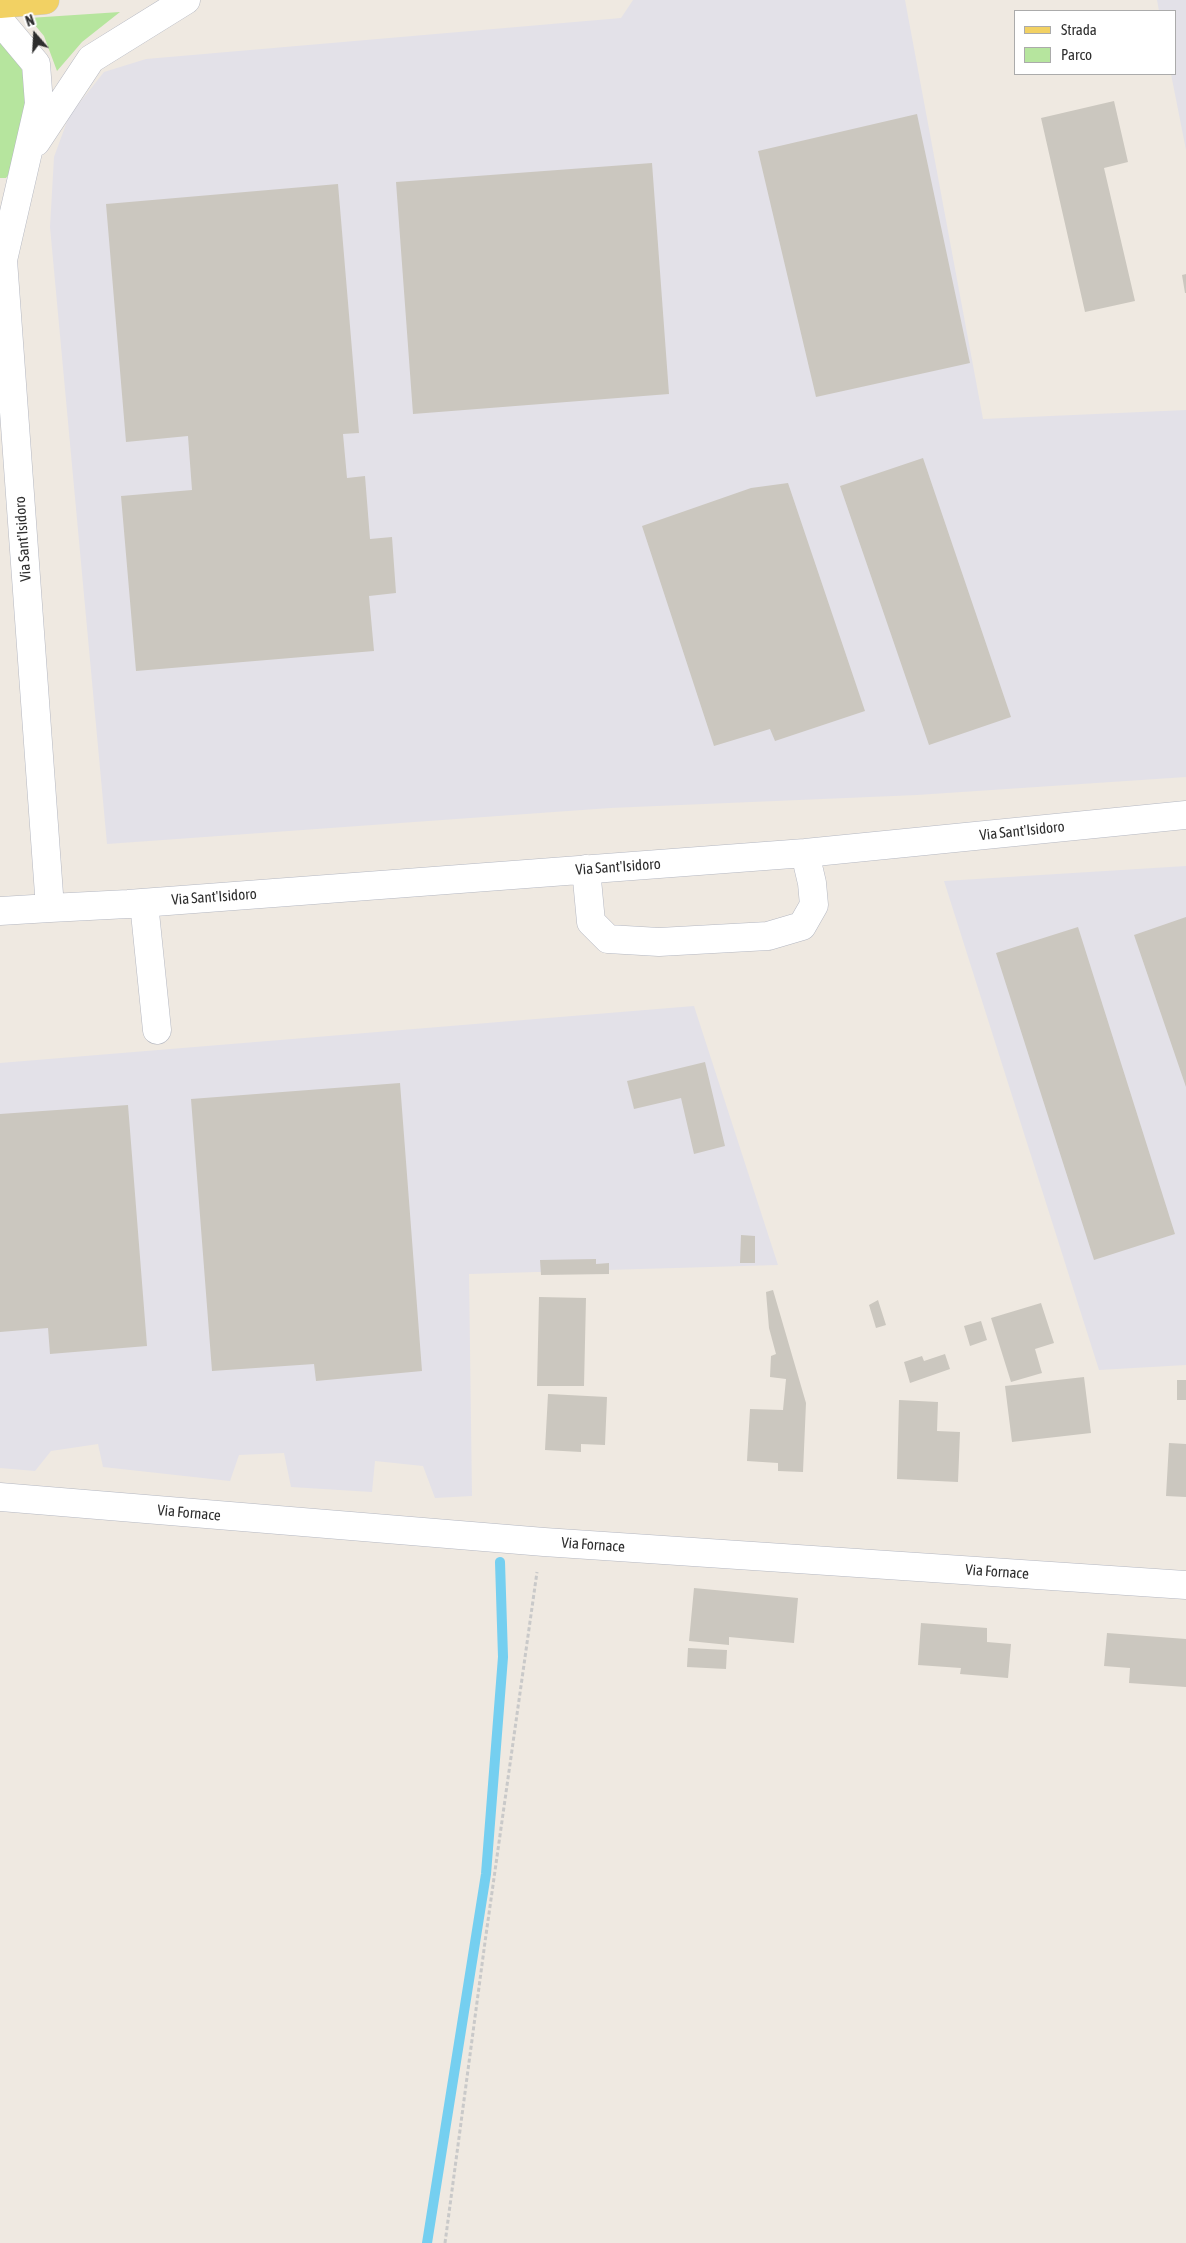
<!DOCTYPE html>
<html>
<head>
<meta charset="utf-8">
<style>
  body { margin:0 }
  #map { position:relative; width:1186px; height:2243px; overflow:hidden; background:#efe9e1; font-family:"Asap Condensed",sans-serif }
  canvas { display:block }
  .legend { position:absolute; left:1014px; top:10px; width:162px; height:65px; box-sizing:border-box; background:#fff; border:1px solid #ababab; margin:0; padding:6px 9px; list-style:none; font-size:15px; color:#2e2e2e }
  .legend li { display:flex; align-items:center; gap:10px; height:25px }
  .legend b { width:25px; border:1px solid #ababab }
  .north { position:absolute; left:10px; top:10px; width:50px; height:50px; -webkit-text-stroke:4px #fff; paint-order:stroke; rotate:341deg; font-size:14px; font-weight:700; line-height:20px; text-align:center; color:#2e2e2e }
  .north::after { content:''; display:block; margin:auto; width:18px; height:22px; background:#2e2e2e; clip-path:polygon(50% 0,100% 100%,50% 72%,0 100%) }
</style>
</head>
<body>
<div id="map">
<canvas width="1186" height="2243"></canvas>
<ul class="legend">
<li><b style="height:6px;background:#f2d163"></b>Strada</li>
<li><b style="height:14px;background:#b6e59e"></b>Parco</li>
</ul>
<div class="north">N</div>
</div>
<script>
const context = document.querySelector('canvas').getContext('2d');
context.lineJoin = 'round';
function paint(path, color) { context.fillStyle = color; context.fill(path, 'evenodd'); }
function strokePath(path, color, width, dash) { context.strokeStyle = color; context.lineWidth = width; context.lineCap = dash ? 'butt' : 'round'; context.setLineDash(dash || []); context.stroke(path); }
function write(font, color, halo, rows, align = 'center') {
  context.font = font + ' "Asap Condensed",sans-serif'; context.lineWidth = 5; context.setLineDash([]); context.textBaseline = 'middle'; context.strokeStyle = halo; context.fillStyle = color; for (const [text, x, y, turn = 0] of rows) {
    context.save(); context.translate(x, y); context.rotate((+turn || 0) * Math.PI / 180); context.textAlign = isNaN(turn) ? turn : align; if (halo) context.strokeText(text, 0, 0); context.fillText(text, 0, 0); context.restore();
  }
}
paint(new Path2D(`
  M 633,0 L 905,0 L 983,419 L 1186,410 L 1186,777 L 917,795 L 610,808 L 107,844 L 50,227 L 54,157 L 69,116 L 104,72 L 146,59 L 621,18 Z
  M 1157,0 L 1186,0 L 1186,150 L 1171,74 L 1175,74 L 1175,11 L 1159,11 Z
  M 1186,866 L 1186,1365 L 1099,1370 L 944,881 Z
  M 694,1006 L 778,1265 L 469,1274 L 472,1496 L 435,1498 L 423,1466 L 375,1461 L 372,1492 L 291,1487 L 284,1453 L 239,1455 L 230,1481 L 103,1467 L 98,1444 L 51,1451 L 35,1471 L 0,1468 L 0,1063 Z`), '#e3e1e8');
paint(new Path2D(`
  M 120,12 L 82,42 L 57,71 L 44,36 L 29,18 Z
  M 0,34 C 13,53 30,76 29,101 C 28,122 18,148 13,169 L 6,178 L 0,178 Z`), '#b6e59e');
strokePath(new Path2D(`
  M 427,2243 L 486,1874 L 503,1657 L 500,1562`), '#75cff0', 10);
paint(new Path2D(`
  M 1114,101 L 1128,162 L 1104,168 L 1135,301 L 1085,312 L 1041,118 Z
  M 917,114 L 970,363 L 816,397 L 758,151 Z
  M 652,163 L 669,394 L 413,414 L 396,182 Z
  M 338,184 L 359,433 L 343,434 L 347,478 L 365,476 L 370,539 L 392,537 L 396,593 L 369,596 L 374,651 L 136,671 L 121,496 L 192,490 L 188,436 L 126,442 L 106,204 Z
  M 1186,274 L 1186,293 L 1185,293 L 1182,275 Z
  M 923,458 L 1011,717 L 929,745 L 840,486 Z
  M 788,483 L 865,711 L 775,741 L 770,729 L 714,746 L 642,526 L 751,488 Z
  M 1186,917 L 1186,1087 L 1134,935 Z
  M 1078,927 L 1175,1234 L 1094,1260 L 996,953 Z
  M 705,1062 L 725,1146 L 694,1154 L 681,1098 L 634,1109 L 627,1081 Z
  M 400,1083 L 422,1371 L 316,1381 L 314,1364 L 212,1371 L 191,1099 Z
  M 128,1105 L 147,1346 L 50,1354 L 48,1328 L 0,1332 L 0,1114 Z
  M 741,1235 L 755,1236 L 755,1263 L 740,1263 Z
  M 596,1259 L 596,1264 L 609,1263 L 609,1274 L 541,1275 L 540,1260 Z
  M 773,1290 L 806,1403 L 803,1472 L 778,1471 L 778,1463 L 747,1461 L 750,1409 L 783,1410 L 786,1379 L 770,1377 L 771,1356 L 776,1354 L 769,1328 L 766,1292 Z
  M 539,1297 L 586,1298 L 584,1386 L 537,1386 Z
  M 878,1300 L 886,1325 L 876,1328 L 869,1305 Z
  M 1041,1303 L 1054,1343 L 1035,1349 L 1042,1373 L 1011,1382 L 991,1318 Z
  M 981,1321 L 987,1340 L 970,1346 L 964,1326 Z
  M 945,1354 L 950,1369 L 910,1383 L 904,1362 L 922,1356 L 924,1361 Z
  M 1084,1377 L 1091,1433 L 1012,1442 L 1005,1386 Z
  M 1177,1380 L 1186,1380 L 1186,1400 L 1177,1400 Z
  M 548,1394 L 607,1397 L 605,1445 L 581,1444 L 581,1452 L 545,1450 Z
  M 899,1400 L 938,1402 L 937,1431 L 960,1432 L 958,1482 L 897,1479 Z
  M 1169,1443 L 1186,1444 L 1186,1497 L 1166,1496 Z
  M 694,1588 L 798,1598 L 794,1643 L 729,1637 L 729,1645 L 689,1641 Z
  M 921,1623 L 987,1628 L 987,1642 L 1011,1644 L 1008,1678 L 960,1674 L 961,1668 L 918,1665 Z
  M 1107,1633 L 1186,1639 L 1186,1687 L 1129,1683 L 1130,1668 L 1104,1666 Z
  M 688,1648 L 727,1650 L 726,1669 L 687,1667 Z`), '#cbc7bf');
const minor = new Path2D(`
  M 0,21 L 36,64 L 39,104 L 3,260 L 50,908 L 128,904 L 805,853 L 1186,815
  M 36,142 L 91,59 L 186,0
  M 586,869 L 591,922 L 608,939 L 659,942 L 768,936 L 802,926 L 814,905 L 812,883 L 805,853
  M 144,903 L 157,1030
  M 0,911 L 50,908
  M 0,1497 L 544,1542 L 1186,1585`);
const major = new Path2D(`
  M 0,4 L 45,0`);
strokePath(minor, '#b4b7c1', 29);
strokePath(major, '#c9c9c9', 29);
strokePath(new Path2D(`
  M 445,2243 L 485,1942 L 537,1572`), '#c9c9c9', 3, [4, 2.5]);
strokePath(minor, '#fff', 28);
strokePath(major, '#f2d163', 28);
write('15px', '#2e2e2e', '#fff', [
  ["Via Sant'Isidoro",23,539,-94],
  ["Via Sant'Isidoro",1022,831,-6],
  ["Via Sant'Isidoro",618,867,-4],
  ["Via Sant'Isidoro",214,897,-4],
  ["Via Fornace",189,1513,5],
  ["Via Fornace",593,1545,4],
  ["Via Fornace",997,1572,4]
]);
</script>
</body>
</html>
